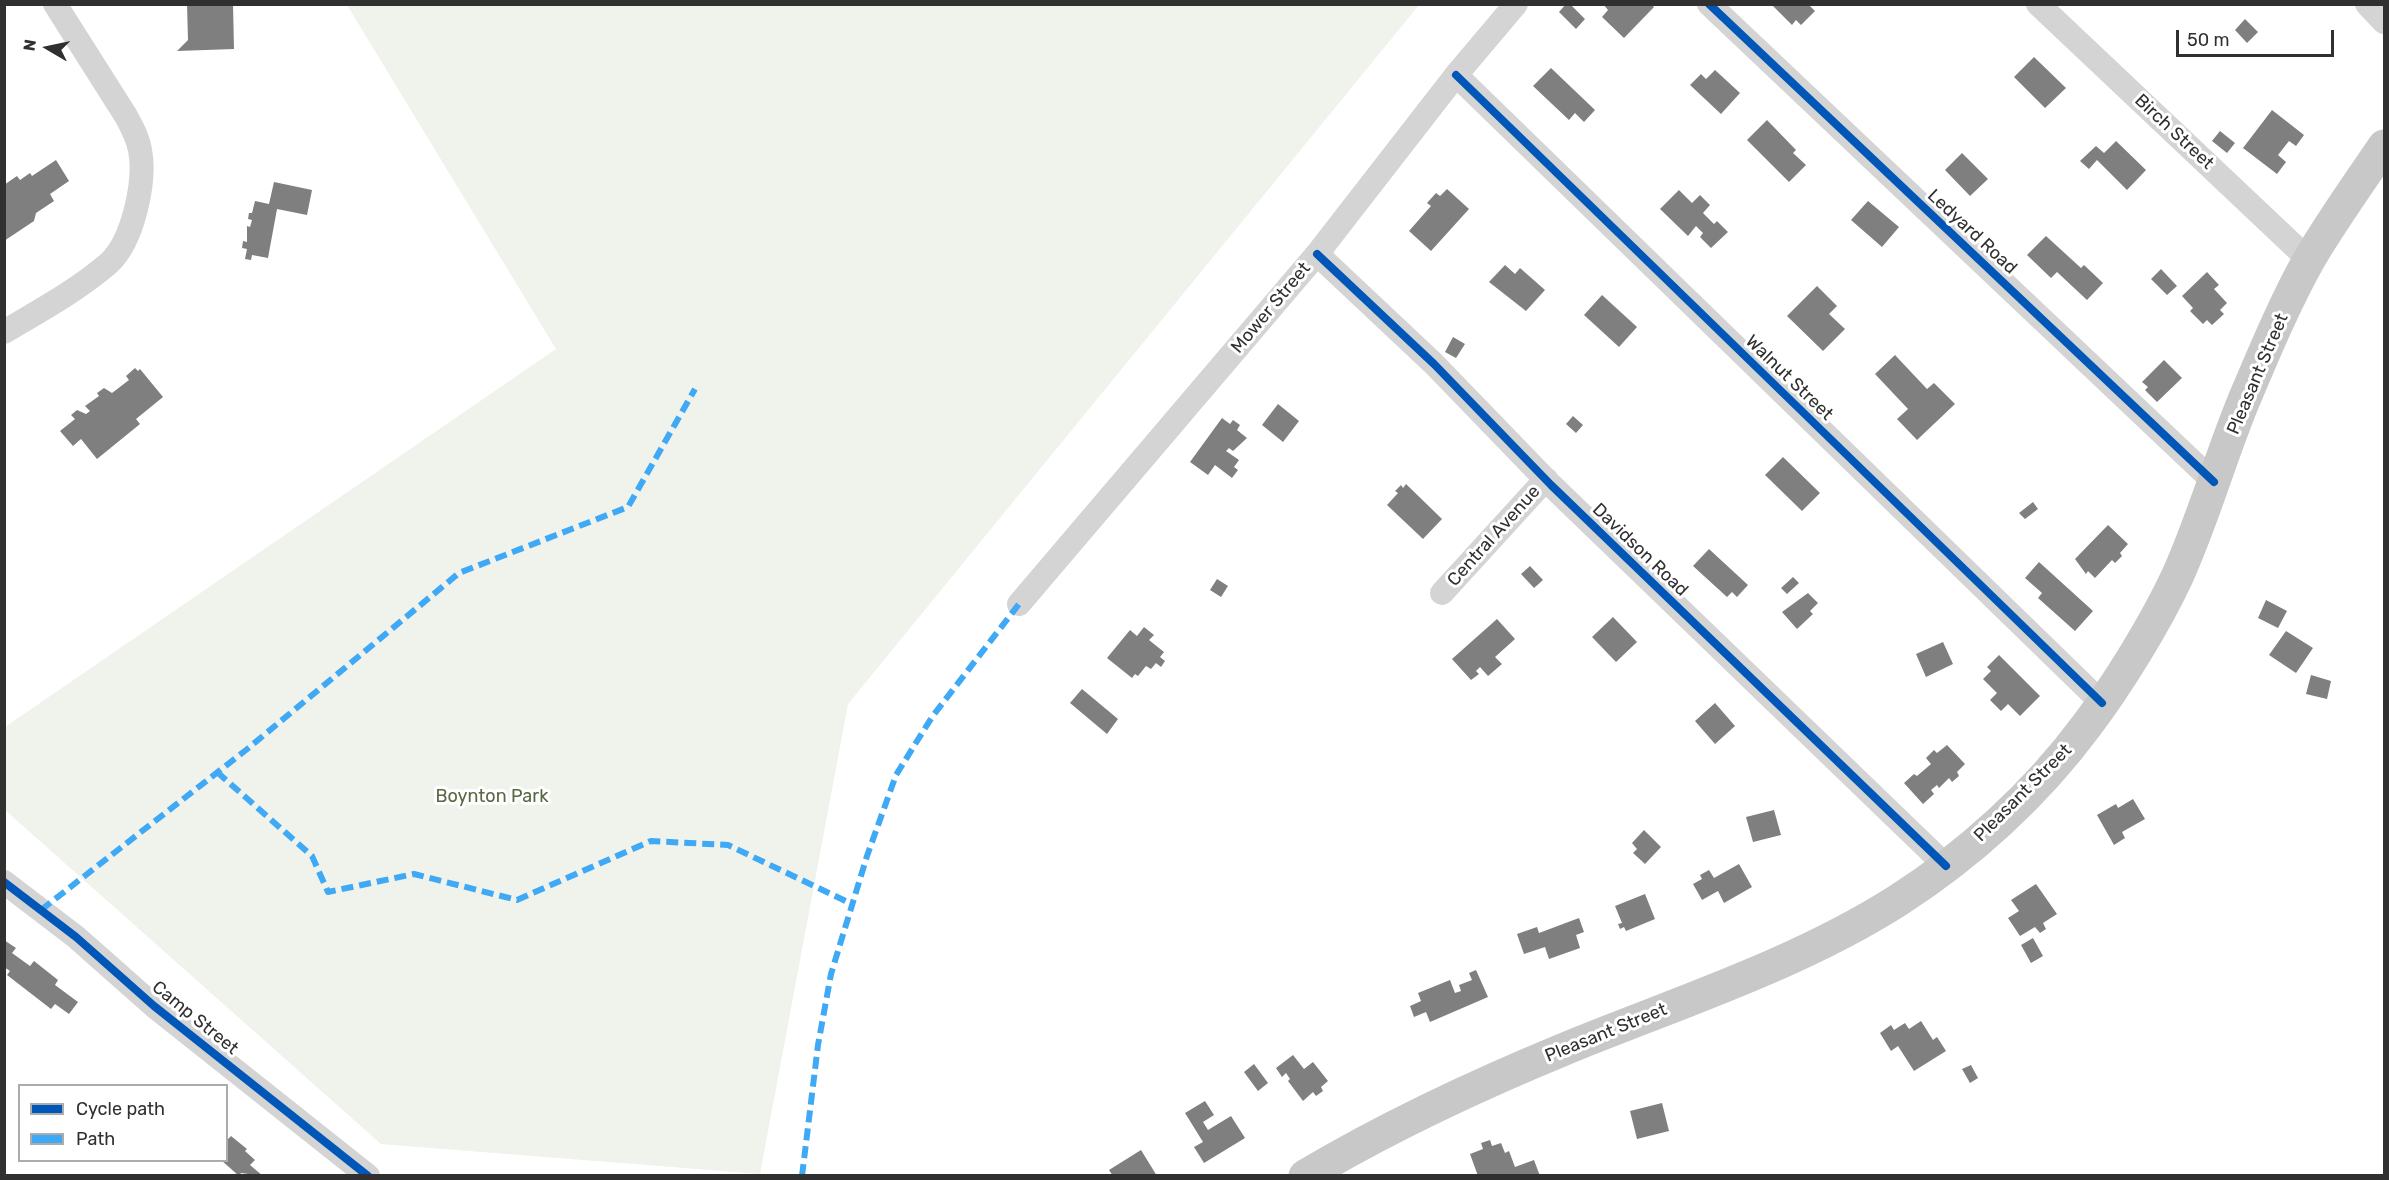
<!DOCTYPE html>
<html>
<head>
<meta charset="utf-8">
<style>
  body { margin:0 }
  #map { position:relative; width:2389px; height:1180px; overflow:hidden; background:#fff; font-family:Rubik,sans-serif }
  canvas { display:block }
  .frame { position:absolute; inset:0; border:6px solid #303030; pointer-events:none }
  .legend { position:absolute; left:18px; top:1084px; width:210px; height:78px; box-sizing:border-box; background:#fff; border:2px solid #acacac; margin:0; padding:8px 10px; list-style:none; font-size:18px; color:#303030 }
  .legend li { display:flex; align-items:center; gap:12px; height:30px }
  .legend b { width:30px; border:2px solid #acacac }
  .north { position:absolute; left:18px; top:18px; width:60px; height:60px; -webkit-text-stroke:4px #fff; paint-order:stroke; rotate:279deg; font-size:16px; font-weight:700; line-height:24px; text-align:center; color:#303030 }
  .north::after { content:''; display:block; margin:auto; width:21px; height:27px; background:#303030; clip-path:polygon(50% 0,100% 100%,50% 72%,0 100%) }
  .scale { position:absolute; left:2176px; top:30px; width:158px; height:27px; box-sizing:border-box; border:3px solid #303030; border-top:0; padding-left:8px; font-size:18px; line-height:21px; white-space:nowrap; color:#303030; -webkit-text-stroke:4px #fff; paint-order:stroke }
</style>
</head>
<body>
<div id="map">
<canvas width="2389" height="1180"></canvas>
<div class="frame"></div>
<ul class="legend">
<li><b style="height:8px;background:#0057b8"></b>Cycle path</li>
<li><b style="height:8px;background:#3fa9f5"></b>Path</li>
</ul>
<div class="north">N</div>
<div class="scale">50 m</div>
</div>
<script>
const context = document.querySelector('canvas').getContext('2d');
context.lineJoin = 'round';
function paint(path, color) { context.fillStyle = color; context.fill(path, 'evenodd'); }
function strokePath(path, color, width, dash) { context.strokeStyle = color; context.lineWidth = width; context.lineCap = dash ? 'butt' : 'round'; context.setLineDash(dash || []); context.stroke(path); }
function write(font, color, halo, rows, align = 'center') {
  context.font = font + ' Rubik,sans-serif'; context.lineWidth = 6; context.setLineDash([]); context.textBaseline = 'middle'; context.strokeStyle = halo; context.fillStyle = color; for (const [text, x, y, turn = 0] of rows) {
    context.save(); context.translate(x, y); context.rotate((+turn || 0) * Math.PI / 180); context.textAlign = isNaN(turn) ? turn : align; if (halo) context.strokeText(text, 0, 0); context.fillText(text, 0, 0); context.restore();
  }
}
paint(new Path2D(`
  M 347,5 L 1419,5 L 848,704 L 760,1174 L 381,1144 L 5,810 L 5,727 L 556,349 Z`), '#f0f2ec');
paint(new Path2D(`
  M 187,4 L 233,4 L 234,49 L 177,51 L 188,40 Z
  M 1566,4 L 1570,4 L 1585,19 L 1576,29 L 1559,12 Z
  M 1603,4 L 1651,4 L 1654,7 L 1624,38 L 1602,17 L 1608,10 Z
  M 1771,4 L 1808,4 L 1815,11 L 1801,25 L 1796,20 L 1792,25 Z
  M 2245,19 L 2258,32 L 2247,43 L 2235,30 Z
  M 2034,57 L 2066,88 L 2045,108 L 2014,77 Z
  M 1551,68 L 1595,110 L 1584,122 L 1575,113 L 1569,120 L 1533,86 Z
  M 1715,70 L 1740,93 L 1721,114 L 1690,85 L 1701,74 L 1706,79 Z
  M 2272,110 L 2304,135 L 2296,146 L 2289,141 L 2278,155 L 2286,162 L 2277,174 L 2243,148 Z
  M 1767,120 L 1796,150 L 1793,153 L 1806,165 L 1789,182 L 1747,140 Z
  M 2220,131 L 2235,143 L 2227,153 L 2212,141 Z
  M 2116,141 L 2146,170 L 2127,190 L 2097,160 L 2089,169 L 2080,161 L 2096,146 L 2104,153 Z
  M 1962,153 L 1988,179 L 1970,196 L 1945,170 Z
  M 56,160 L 69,181 L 50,194 L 54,201 L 36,213 L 34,221 L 4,241 L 4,185 L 17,176 L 20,180 L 30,173 L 32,176 Z
  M 274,182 L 312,190 L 307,215 L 277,209 L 268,258 L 252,255 L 251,260 L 245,259 L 247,249 L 242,248 L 243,241 L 247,242 L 247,226 L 250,227 L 252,220 L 248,219 L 249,213 L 252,213 L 255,201 L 269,204 Z
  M 1447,189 L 1469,209 L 1431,251 L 1409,231 L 1431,206 L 1427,203 L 1436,193 L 1440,196 Z
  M 1679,190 L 1692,203 L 1700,195 L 1710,205 L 1703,213 L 1714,224 L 1717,221 L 1728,232 L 1711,248 L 1700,237 L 1703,233 L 1696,226 L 1688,236 L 1660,209 Z
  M 1868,201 L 1899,227 L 1882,247 L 1851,220 Z
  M 2046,236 L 2081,268 L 2084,265 L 2103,283 L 2087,300 L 2057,272 L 2051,278 L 2027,255 Z
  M 1505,265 L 1515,274 L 1520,268 L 1545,290 L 1526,311 L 1489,282 Z
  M 2161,269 L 2177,286 L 2167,295 L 2151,279 Z
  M 2207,272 L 2219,285 L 2214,289 L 2227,303 L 2220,310 L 2224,314 L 2212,325 L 2207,320 L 2203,324 L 2190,311 L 2193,308 L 2182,296 Z
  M 1817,286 L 1837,306 L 1829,314 L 1845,329 L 1823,351 L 1787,316 Z
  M 1602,295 L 1637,327 L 1619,347 L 1584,315 Z
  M 1453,337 L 1465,344 L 1456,358 L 1445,352 Z
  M 1895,355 L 1927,389 L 1934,383 L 1955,404 L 1917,440 L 1897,419 L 1908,409 L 1875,374 Z
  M 2164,360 L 2182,378 L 2157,402 L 2145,390 L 2148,387 L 2142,382 Z
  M 135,368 L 138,371 L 140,369 L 163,397 L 136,419 L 140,424 L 97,459 L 81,439 L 73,446 L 60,431 L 75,419 L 71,415 L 77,410 L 86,414 L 90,411 L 85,406 L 99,396 L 97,393 L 104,388 L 112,393 L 129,380 L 126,376 Z
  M 1278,404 L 1299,421 L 1283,442 L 1262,425 Z
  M 1573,416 L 1583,425 L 1576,433 L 1566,424 Z
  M 1222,418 L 1230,424 L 1233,420 L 1240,425 L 1237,430 L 1247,438 L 1233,451 L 1229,448 L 1226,451 L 1239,460 L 1234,467 L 1238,470 L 1232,478 L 1215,465 L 1208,475 L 1190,462 Z
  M 1783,457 L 1820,493 L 1802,511 L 1765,475 Z
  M 1406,484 L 1442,519 L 1423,539 L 1387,505 L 1398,493 L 1395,491 L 1401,485 L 1403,488 Z
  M 2033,502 L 2038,509 L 2025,519 L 2019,513 Z
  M 2108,525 L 2128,544 L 2120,553 L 2122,556 L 2115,563 L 2112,560 L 2095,578 L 2088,571 L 2086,574 L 2075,559 Z
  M 1709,549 L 1748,585 L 1737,597 L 1732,592 L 1727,597 L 1693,566 Z
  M 2039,562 L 2093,611 L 2075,631 L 2038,598 L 2042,593 L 2025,578 Z
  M 1530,566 L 1543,580 L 1534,588 L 1521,574 Z
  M 1793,577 L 1799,583 L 1787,594 L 1781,588 Z
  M 1217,579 L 1228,586 L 1221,597 L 1210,590 Z
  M 1808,593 L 1818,603 L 1810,611 L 1813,614 L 1797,629 L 1782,612 Z
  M 2266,600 L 2287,611 L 2278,628 L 2258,618 Z
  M 1613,617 L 1637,642 L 1616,662 L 1592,637 Z
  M 1497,619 L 1515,639 L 1495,657 L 1502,664 L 1488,676 L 1480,667 L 1476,671 L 1479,674 L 1471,680 L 1452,659 Z
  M 1144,627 L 1154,635 L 1149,640 L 1164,652 L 1160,657 L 1165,661 L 1161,667 L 1156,663 L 1151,669 L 1146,666 L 1138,676 L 1135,674 L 1132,678 L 1107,658 L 1130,630 L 1137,636 Z
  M 2286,631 L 2313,648 L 2296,673 L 2269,655 Z
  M 1943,642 L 1953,664 L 1926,677 L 1916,654 Z
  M 1999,655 L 2040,696 L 2020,716 L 2008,704 L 2001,711 L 1990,700 L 1997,693 L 1983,679 L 1991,671 L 1987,667 Z
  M 2311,675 L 2331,681 L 2327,699 L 2306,694 Z
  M 1082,689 L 1118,719 L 1107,734 L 1070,703 Z
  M 1715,703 L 1735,726 L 1715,744 L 1695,721 Z
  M 1947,745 L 1965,764 L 1957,772 L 1959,776 L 1952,782 L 1949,778 L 1939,788 L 1937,785 L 1931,790 L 1934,794 L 1923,804 L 1904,783 L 1914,774 L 1917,776 L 1931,764 L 1926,758 L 1934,750 L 1937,753 Z
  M 2133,799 L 2145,819 L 2122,832 L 2125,838 L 2114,845 L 2097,815 L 2116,804 L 2118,808 Z
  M 1774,810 L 1781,835 L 1753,842 L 1746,817 Z
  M 1644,830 L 1661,847 L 1645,864 L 1633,853 L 1637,849 L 1632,843 Z
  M 1739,864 L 1752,887 L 1724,903 L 1718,891 L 1702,900 L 1693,884 L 1702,879 L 1700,875 L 1709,870 L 1714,878 Z
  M 2036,884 L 2057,914 L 2043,923 L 2046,929 L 2040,933 L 2035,927 L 2020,936 L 2008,918 L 2019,911 L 2011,900 Z
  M 1645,894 L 1655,919 L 1626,931 L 1624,927 L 1620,929 L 1618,924 L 1622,923 L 1615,906 Z
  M 1579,918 L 1584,932 L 1576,935 L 1580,948 L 1549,959 L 1545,947 L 1524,954 L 1517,934 L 1537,927 L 1539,933 Z
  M 2033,938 L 2043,956 L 2031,963 L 2021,945 Z
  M 4,940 L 16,948 L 12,953 L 30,966 L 34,961 L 58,980 L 55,985 L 78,1002 L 69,1014 L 55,1004 L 51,1009 L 7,975 L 10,971 L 4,967 Z
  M 1476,970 L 1488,997 L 1430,1022 L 1426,1012 L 1414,1017 L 1410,1006 L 1421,1001 L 1418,993 L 1450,980 L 1455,993 L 1461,991 L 1459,985 L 1472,980 L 1469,973 Z
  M 1921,1021 L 1933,1040 L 1937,1037 L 1946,1051 L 1914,1071 L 1898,1046 L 1891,1051 L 1880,1033 L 1891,1025 L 1894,1030 L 1905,1023 L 1909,1029 Z
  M 1293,1055 L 1304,1069 L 1313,1062 L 1328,1081 L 1321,1087 L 1323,1091 L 1316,1096 L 1313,1092 L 1303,1101 L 1288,1081 L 1290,1079 L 1286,1073 L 1282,1077 L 1276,1068 Z
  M 1254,1064 L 1268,1083 L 1258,1091 L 1244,1072 Z
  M 1971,1065 L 1978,1078 L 1970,1083 L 1962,1069 Z
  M 1205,1101 L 1214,1115 L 1203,1122 L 1208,1130 L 1231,1116 L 1245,1138 L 1204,1163 L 1194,1147 L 1203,1142 L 1185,1113 Z
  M 1662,1103 L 1669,1131 L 1637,1139 L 1630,1111 Z
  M 231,1136 L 247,1149 L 245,1151 L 255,1160 L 250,1165 L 263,1176 L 241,1173 L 239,1176 L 221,1160 L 226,1160 L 226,1141 Z
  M 1490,1140 L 1492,1146 L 1501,1143 L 1505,1153 L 1509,1151 L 1515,1167 L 1534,1160 L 1540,1176 L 1478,1176 L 1470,1154 L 1483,1149 L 1481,1143 Z
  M 1141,1150 L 1157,1176 L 1113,1176 L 1109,1170 Z`), '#7f7f7f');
strokePath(new Path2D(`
  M 1709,4 L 2214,482
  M 2038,4 L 2309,260
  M 2367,4 L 2384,22
  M 1456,75 L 2102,703
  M 1317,254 L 1434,364 L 1551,485 L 1946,866
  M 4,332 C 39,311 78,290 109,263 C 133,241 146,181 140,150 C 138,138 132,127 126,116 L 55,4
  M 1442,593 L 1546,479
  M 1019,604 L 1317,254 L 1456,75 L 1516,4
  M 4,882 L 76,937 L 154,1006 L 368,1176`), '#d4d4d4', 24);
strokePath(new Path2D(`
  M 1305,1176 C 1389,1126 1477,1085 1567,1048 C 1677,1003 1796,965 1897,901 C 1969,855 2036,794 2087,725 C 2118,684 2155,624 2177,577 C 2203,520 2220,458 2244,400 C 2263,355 2286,300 2310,258 C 2333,219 2359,183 2384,146`), '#c8c8c8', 33);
strokePath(new Path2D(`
  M 217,772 L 312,856 L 328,892 L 414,874 L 517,900 L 651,841 L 728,845 L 852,904
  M 41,910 L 246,750 L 459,573 L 628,507 L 695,389
  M 802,1176 L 818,1045 L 831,974 L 867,856 L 896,775 L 932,717 L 1019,604`), '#3fa9f5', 6, [12, 6]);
strokePath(new Path2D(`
  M 1709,4 L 2214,482
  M 1456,75 L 2102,703
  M 1317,254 L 1434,364 L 1551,485 L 1946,866
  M 4,882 L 76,937 L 154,1006 L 368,1176`), '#0057b8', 8);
write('18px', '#303030', '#fff', [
  ["Birch Street",2174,132,43],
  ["Ledyard Road",1972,232,43],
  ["Mower Street",1271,308,-50],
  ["Pleasant Street",2258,374,-67],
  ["Walnut Street",1789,378,44],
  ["Central Avenue",1494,536,-48],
  ["Davidson Road",1640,550,44],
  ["Pleasant Street",2023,793,-45],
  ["Camp Street",195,1018,39],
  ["Pleasant Street",1606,1033,-22]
]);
write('18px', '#576842', '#fff', [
  ["Boynton Park",492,797]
]);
</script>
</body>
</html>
